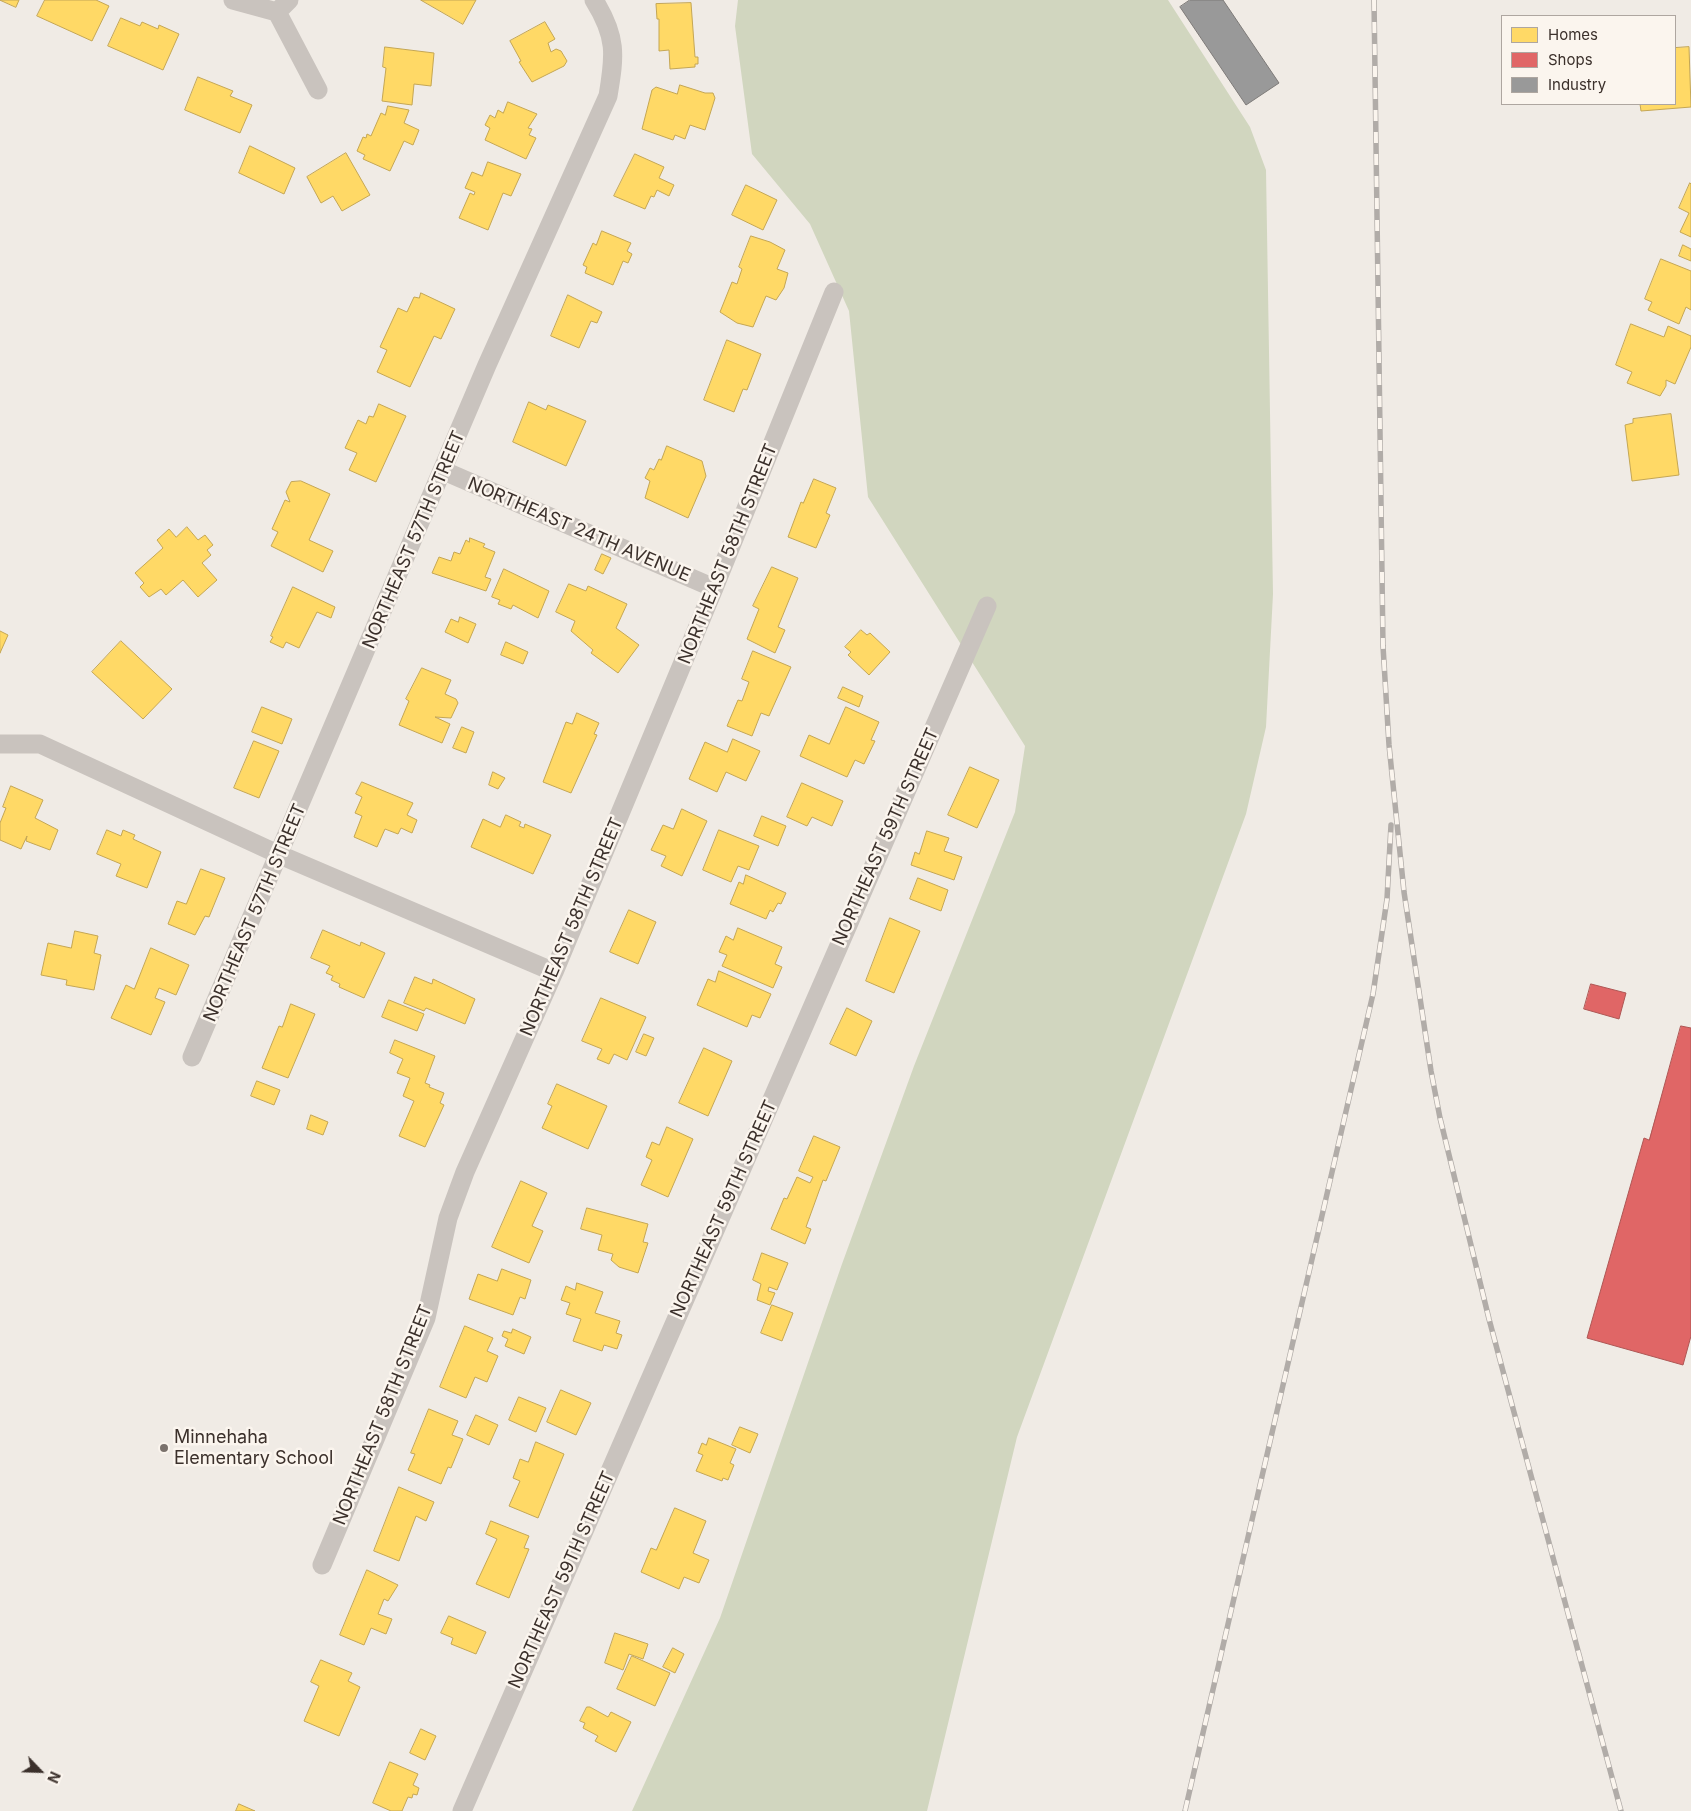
<!DOCTYPE html>
<html>
<head>
<meta charset="utf-8">
<style>
  body { margin:0 }
  #map { position:relative; width:1691px; height:1811px; overflow:hidden; background:#f0ebe5; font-family:Inter,sans-serif }
  canvas { display:block }
  .legend { position:absolute; left:1501px; top:15px; width:175px; height:90px; box-sizing:border-box; background:#fbf5ee; border:1px solid #aea6a0; margin:0; padding:6px 9px; list-style:none; font-size:15px; color:#3b302b }
  .legend li { display:flex; align-items:center; gap:10px; height:25px }
  .legend b { width:25px; border:1px solid #aea6a0 }
  .north { position:absolute; left:15px; top:1746px; width:50px; height:50px; -webkit-text-stroke:4px #fbf5ee; paint-order:stroke; rotate:114deg; font-size:14px; font-weight:700; line-height:20px; text-align:center; color:#3b302b }
  .north::after { content:''; display:block; margin:auto; width:18px; height:22px; background:#3b302b; clip-path:polygon(50% 0,100% 100%,50% 72%,0 100%) }
</style>
</head>
<body>
<div id="map">
<canvas width="1691" height="1811"></canvas>
<ul class="legend">
<li><b style="height:14px;background:#ffd966"></b>Homes</li>
<li><b style="height:14px;background:#e06666"></b>Shops</li>
<li><b style="height:14px;background:#999"></b>Industry</li>
</ul>
<div class="north">N</div>
</div>
<script>
const context = document.querySelector('canvas').getContext('2d');
context.lineJoin = 'round';
function paint(path, color) { context.fillStyle = color; context.fill(path, 'evenodd'); }
function strokePath(path, color, width, dash) { context.strokeStyle = color; context.lineWidth = width; context.lineCap = dash ? 'butt' : 'round'; context.setLineDash(dash || []); context.stroke(path); }
function write(font, color, halo, rows, align = 'center') {
  context.font = font + ' Inter,sans-serif'; context.lineWidth = 5; context.setLineDash([]); context.textBaseline = 'middle'; context.strokeStyle = halo; context.fillStyle = color; for (const [text, x, y, turn = 0] of rows) {
    context.save(); context.translate(x, y); context.rotate((+turn || 0) * Math.PI / 180); context.textAlign = isNaN(turn) ? turn : align; if (halo) context.strokeText(text, 0, 0); context.fillText(text, 0, 0); context.restore();
  }
}
paint(new Path2D(`
  M 738,0 L 1168,0 L 1250,127 L 1266,170 L 1273,594 L 1266,727 L 1246,814 L 1017,1437 L 927,1811 L 632,1811 L 720,1618 L 842,1264 L 914,1066 L 1015,812 L 1025,746 L 868,497 L 849,311 L 810,224 L 752,154 L 735,26 Z`), '#d1d6bf');
const homes = new Path2D(`
  M 0,0 L 19,0 L 16,7 Z
  M 45,0 L 96,0 L 109,6 L 92,41 L 37,16 Z
  M 421,0 L 476,0 L 463,24 Z
  M 691,3 L 695,57 L 698,57 L 698,64 L 695,64 L 695,67 L 670,69 L 669,50 L 659,51 L 659,19 L 657,19 L 656,4 Z
  M 121,18 L 140,26 L 142,22 L 158,29 L 159,25 L 179,34 L 163,70 L 108,46 Z
  M 545,22 L 555,39 L 548,43 L 551,52 L 556,49 L 561,51 L 567,61 L 564,66 L 532,82 L 519,62 L 521,61 L 510,41 Z
  M 385,47 L 434,53 L 431,86 L 414,84 L 412,105 L 382,101 L 386,68 L 383,67 Z
  M 1689,47 L 1691,107 L 1641,111 L 1640,104 L 1675,104 L 1675,48 Z
  M 198,77 L 233,91 L 230,96 L 252,105 L 240,133 L 185,110 Z
  M 680,85 L 705,93 L 713,93 L 715,98 L 705,130 L 690,125 L 685,139 L 675,135 L 673,140 L 642,129 L 652,90 L 656,87 L 677,94 Z
  M 508,102 L 537,114 L 528,128 L 532,129 L 529,135 L 536,138 L 526,159 L 485,140 L 490,128 L 485,125 L 490,115 L 495,118 L 498,110 L 503,113 Z
  M 388,106 L 409,110 L 404,123 L 419,130 L 413,145 L 404,141 L 390,171 L 363,159 L 365,155 L 357,151 L 363,137 L 366,138 L 367,134 L 371,136 L 381,113 L 385,115 Z
  M 250,146 L 295,168 L 284,194 L 239,173 Z
  M 346,153 L 370,195 L 342,211 L 333,196 L 321,203 L 307,177 Z
  M 635,154 L 664,167 L 659,178 L 674,185 L 669,196 L 657,190 L 654,197 L 651,196 L 645,209 L 614,196 Z
  M 488,162 L 521,174 L 511,196 L 503,193 L 488,230 L 459,218 L 470,193 L 474,195 L 475,192 L 465,188 L 472,172 L 482,176 Z
  M 1690,183 L 1691,184 L 1691,237 L 1680,232 L 1689,213 L 1679,208 Z
  M 746,185 L 777,200 L 763,230 L 732,215 Z
  M 602,231 L 631,243 L 627,251 L 632,254 L 628,263 L 623,261 L 613,285 L 585,273 L 587,267 L 583,265 L 593,243 L 596,245 Z
  M 751,236 L 770,242 L 785,250 L 777,269 L 788,273 L 784,288 L 776,300 L 766,296 L 753,327 L 737,323 L 720,312 L 732,282 L 737,284 L 742,269 L 739,267 Z
  M 1683,245 L 1691,249 L 1691,261 L 1679,256 Z
  M 1661,259 L 1691,271 L 1691,310 L 1686,307 L 1679,324 L 1648,310 L 1652,302 L 1645,299 Z
  M 421,293 L 455,309 L 441,339 L 434,336 L 410,387 L 377,372 L 387,350 L 380,347 L 398,308 L 407,312 L 414,297 L 419,298 Z
  M 568,295 L 602,312 L 597,323 L 591,321 L 579,348 L 551,336 Z
  M 1631,324 L 1664,337 L 1668,326 L 1691,336 L 1691,347 L 1675,384 L 1666,380 L 1666,386 L 1660,396 L 1627,383 L 1632,372 L 1616,365 Z
  M 727,340 L 761,354 L 747,390 L 743,389 L 734,412 L 704,400 Z
  M 529,402 L 546,410 L 548,405 L 586,421 L 566,466 L 513,442 Z
  M 379,404 L 406,416 L 376,482 L 349,470 L 357,453 L 345,448 L 358,420 L 366,424 L 369,416 L 373,417 Z
  M 1671,414 L 1679,475 L 1632,481 L 1625,425 L 1633,423 L 1633,419 Z
  M 667,446 L 702,461 L 706,476 L 688,518 L 645,498 L 650,481 L 645,478 L 650,468 L 654,470 L 659,459 L 661,460 Z
  M 814,479 L 836,488 L 826,513 L 830,515 L 816,548 L 788,537 L 801,502 L 803,503 Z
  M 301,481 L 330,494 L 309,540 L 333,551 L 323,572 L 271,546 L 278,532 L 272,529 L 285,500 L 290,502 L 286,492 L 291,482 Z
  M 187,527 L 198,540 L 205,535 L 213,545 L 207,550 L 211,555 L 202,563 L 217,580 L 198,597 L 183,580 L 166,595 L 161,589 L 149,597 L 140,587 L 144,583 L 135,573 L 163,548 L 157,540 L 169,529 L 176,537 Z
  M 470,538 L 485,544 L 483,547 L 495,552 L 485,577 L 491,579 L 486,591 L 432,573 L 439,557 L 451,561 L 454,552 L 460,554 L 466,540 L 469,542 Z
  M 602,554 L 611,558 L 603,574 L 595,570 Z
  M 772,567 L 798,578 L 778,627 L 785,630 L 775,653 L 747,639 L 759,609 L 753,606 Z
  M 504,569 L 549,591 L 538,618 L 513,605 L 511,609 L 498,604 L 500,600 L 492,597 Z
  M 569,584 L 586,591 L 588,586 L 627,604 L 616,628 L 639,645 L 618,673 L 591,653 L 593,650 L 571,631 L 575,621 L 556,612 Z
  M 293,587 L 335,607 L 331,618 L 317,612 L 299,648 L 286,642 L 283,648 L 270,642 L 273,637 L 271,636 Z
  M 460,617 L 476,624 L 468,643 L 445,632 L 451,619 L 458,622 Z
  M 861,630 L 867,635 L 870,633 L 890,652 L 869,675 L 848,655 L 851,652 L 845,647 Z
  M 0,631 L 8,635 L 0,653 Z
  M 121,641 L 172,689 L 143,719 L 92,672 Z
  M 506,642 L 528,652 L 523,664 L 501,655 Z
  M 753,651 L 791,667 L 769,716 L 761,713 L 752,736 L 727,726 L 738,700 L 742,701 L 749,682 L 742,679 Z
  M 422,668 L 451,680 L 445,694 L 456,699 L 458,703 L 451,718 L 435,717 L 450,724 L 442,743 L 399,725 L 409,701 L 406,699 Z
  M 843,687 L 863,696 L 859,707 L 838,698 Z
  M 262,707 L 292,719 L 282,744 L 252,732 Z
  M 846,707 L 879,722 L 871,740 L 875,741 L 864,764 L 855,760 L 847,777 L 800,756 L 809,735 L 829,744 Z
  M 577,713 L 599,723 L 594,734 L 597,735 L 571,793 L 543,782 L 566,722 L 572,724 Z
  M 462,727 L 474,732 L 466,753 L 453,748 Z
  M 733,739 L 760,751 L 746,781 L 726,772 L 717,792 L 689,779 L 705,742 L 727,752 Z
  M 254,741 L 279,751 L 259,798 L 234,788 Z
  M 970,767 L 999,780 L 977,828 L 948,815 Z
  M 493,772 L 505,778 L 498,789 L 489,785 Z
  M 362,782 L 413,803 L 407,815 L 417,820 L 412,833 L 401,828 L 398,834 L 385,829 L 377,847 L 354,837 L 362,816 L 355,813 L 362,797 L 356,794 Z
  M 802,783 L 843,801 L 832,826 L 812,817 L 807,826 L 787,817 Z
  M 11,786 L 43,800 L 35,818 L 58,830 L 50,850 L 26,841 L 27,836 L 21,849 L 0,840 L 0,823 L 6,808 L 3,807 Z
  M 682,809 L 707,821 L 682,876 L 661,866 L 666,856 L 651,850 L 663,825 L 673,829 Z
  M 506,815 L 521,822 L 519,826 L 524,828 L 525,824 L 551,835 L 533,874 L 471,847 L 483,819 L 500,827 Z
  M 762,816 L 786,826 L 778,846 L 754,836 Z
  M 107,830 L 121,836 L 123,830 L 135,835 L 133,839 L 161,852 L 147,888 L 116,876 L 121,864 L 97,854 Z
  M 719,830 L 759,846 L 749,870 L 738,866 L 731,882 L 703,870 Z
  M 927,831 L 949,838 L 944,851 L 962,857 L 954,880 L 911,865 L 915,852 L 919,854 Z
  M 201,869 L 225,878 L 209,917 L 205,916 L 195,935 L 168,924 L 177,901 L 186,904 Z
  M 746,875 L 786,893 L 781,904 L 778,903 L 773,912 L 770,910 L 766,919 L 730,904 L 739,882 L 743,884 Z
  M 918,878 L 948,890 L 941,911 L 910,899 Z
  M 629,910 L 656,922 L 638,964 L 610,952 Z
  M 890,918 L 920,931 L 894,993 L 866,981 Z
  M 738,928 L 782,947 L 775,964 L 782,967 L 773,988 L 722,966 L 727,955 L 719,952 L 726,936 L 733,940 Z
  M 323,930 L 360,946 L 361,942 L 385,953 L 364,998 L 339,987 L 340,984 L 331,980 L 333,976 L 326,973 L 330,966 L 311,958 Z
  M 75,931 L 98,936 L 94,953 L 101,955 L 94,990 L 66,985 L 67,980 L 41,975 L 48,943 L 71,948 Z
  M 151,948 L 189,965 L 176,995 L 159,988 L 155,998 L 165,1002 L 151,1035 L 111,1018 L 126,985 L 134,989 Z
  M 719,971 L 771,994 L 760,1018 L 752,1015 L 747,1027 L 697,1005 L 708,979 L 715,982 Z
  M 415,977 L 432,984 L 433,979 L 475,999 L 465,1024 L 426,1008 L 424,1011 L 404,1003 Z
  M 601,998 L 646,1017 L 627,1060 L 614,1054 L 609,1064 L 597,1059 L 602,1049 L 582,1041 Z
  M 389,1000 L 424,1014 L 417,1031 L 382,1017 Z
  M 291,1004 L 315,1014 L 288,1078 L 262,1068 L 279,1026 L 282,1027 Z
  M 847,1008 L 872,1021 L 856,1056 L 830,1044 Z
  M 644,1034 L 654,1038 L 646,1056 L 636,1052 Z
  M 395,1040 L 435,1056 L 425,1083 L 430,1085 L 429,1087 L 444,1093 L 440,1103 L 444,1105 L 425,1147 L 399,1136 L 414,1101 L 403,1096 L 410,1078 L 397,1073 L 403,1059 L 390,1053 Z
  M 704,1048 L 732,1061 L 708,1116 L 679,1103 Z
  M 257,1081 L 280,1090 L 274,1105 L 251,1096 Z
  M 557,1084 L 607,1106 L 588,1149 L 542,1128 L 552,1106 L 548,1104 Z
  M 311,1115 L 328,1122 L 323,1135 L 307,1129 Z
  M 667,1127 L 693,1139 L 668,1197 L 641,1185 L 652,1160 L 646,1157 L 652,1142 L 659,1145 Z
  M 814,1136 L 840,1147 L 826,1181 L 823,1180 L 806,1227 L 811,1229 L 805,1244 L 771,1229 L 784,1198 L 787,1199 L 797,1177 L 810,1183 L 813,1177 L 799,1171 Z
  M 521,1181 L 547,1193 L 532,1226 L 543,1231 L 529,1263 L 492,1247 Z
  M 587,1208 L 648,1224 L 643,1242 L 648,1243 L 638,1273 L 619,1267 L 611,1260 L 613,1254 L 598,1250 L 602,1235 L 581,1229 Z
  M 762,1253 L 788,1263 L 777,1290 L 769,1287 L 768,1291 L 775,1293 L 770,1305 L 757,1300 L 761,1284 L 753,1280 Z
  M 502,1269 L 531,1280 L 525,1299 L 520,1297 L 513,1315 L 469,1299 L 478,1274 L 497,1281 Z
  M 577,1283 L 603,1292 L 595,1313 L 620,1321 L 616,1333 L 622,1335 L 617,1349 L 604,1345 L 602,1351 L 573,1341 L 581,1319 L 566,1314 L 570,1303 L 561,1300 L 566,1286 L 575,1290 Z
  M 772,1305 L 793,1313 L 782,1341 L 761,1333 Z
  M 465,1326 L 493,1338 L 487,1351 L 498,1356 L 487,1382 L 475,1377 L 466,1398 L 440,1387 Z
  M 513,1329 L 531,1337 L 524,1354 L 505,1346 L 508,1339 L 502,1336 L 504,1331 L 511,1333 Z
  M 561,1390 L 591,1403 L 576,1435 L 547,1422 Z
  M 519,1397 L 546,1408 L 536,1432 L 509,1420 Z
  M 429,1409 L 458,1421 L 452,1435 L 463,1439 L 451,1468 L 448,1467 L 441,1484 L 408,1470 L 415,1454 L 411,1453 Z
  M 476,1415 L 498,1425 L 489,1445 L 467,1435 Z
  M 740,1427 L 758,1434 L 750,1453 L 732,1445 Z
  M 709,1438 L 736,1449 L 730,1463 L 734,1465 L 728,1480 L 723,1478 L 722,1481 L 696,1471 L 703,1455 L 698,1453 L 702,1443 L 706,1445 Z
  M 536,1442 L 564,1454 L 538,1518 L 509,1506 L 520,1481 L 513,1478 L 520,1459 L 528,1462 Z
  M 399,1487 L 434,1502 L 426,1521 L 416,1516 L 399,1561 L 374,1551 Z
  M 675,1508 L 706,1521 L 693,1553 L 709,1560 L 699,1583 L 684,1577 L 679,1589 L 641,1572 L 651,1548 L 656,1550 Z
  M 491,1521 L 529,1536 L 524,1548 L 529,1549 L 509,1598 L 476,1584 L 497,1539 L 486,1534 Z
  M 367,1570 L 398,1585 L 388,1601 L 384,1599 L 378,1614 L 392,1619 L 386,1634 L 371,1628 L 364,1645 L 340,1635 Z
  M 449,1616 L 486,1632 L 476,1654 L 451,1644 L 453,1638 L 441,1633 Z
  M 615,1633 L 648,1644 L 643,1659 L 629,1654 L 623,1670 L 605,1663 Z
  M 673,1648 L 684,1654 L 675,1673 L 663,1667 Z
  M 632,1656 L 670,1673 L 655,1706 L 617,1689 Z
  M 321,1660 L 352,1673 L 348,1681 L 360,1687 L 339,1736 L 304,1721 L 319,1686 L 311,1682 Z
  M 587,1707 L 590,1707 L 608,1717 L 611,1712 L 631,1722 L 616,1752 L 595,1741 L 598,1736 L 583,1728 L 585,1723 L 580,1721 Z
  M 421,1729 L 436,1736 L 425,1760 L 410,1753 Z
  M 390,1762 L 418,1774 L 413,1785 L 419,1788 L 417,1795 L 413,1794 L 412,1798 L 408,1797 L 402,1811 L 391,1811 L 373,1803 Z
  M 239,1804 L 255,1811 L 236,1811 Z`);
paint(homes, '#ffd966');
strokePath(homes, '#c4a654', 1);
const shops = new Path2D(`
  M 1591,984 L 1626,993 L 1619,1019 L 1584,1009 Z
  M 1681,1026 L 1691,1028 L 1691,1336 L 1683,1365 L 1587,1338 L 1644,1138 L 1649,1140 Z`);
paint(shops, '#e06666');
strokePath(shops, '#ae5654', 1);
const industry = new Path2D(`
  M 1190,0 L 1223,0 L 1279,83 L 1246,105 L 1180,7 Z`);
paint(industry, '#999');
strokePath(industry, '#7d7a78', 1);
strokePath(new Path2D(`
  M 233,0 L 277,12 L 289,0
  M 277,12 L 318,90
  M 444,471 L 714,588
  M 0,744 L 40,744 L 280,855 L 554,972
  M 192,1057 L 487,365 L 608,96 C 615,55 617,37 594,0
  M 322,1565 L 426,1318 L 448,1218 L 465,1172 L 554,972 L 714,588 L 834,292
  M 462,1811 L 987,606`), '#c9c3be', 19);
const rail = new Path2D(`
  M 1374,0 L 1383,646 L 1389,745 L 1404,892 L 1431,1071 L 1440,1118 L 1489,1319 L 1621,1811
  M 1185,1811 L 1373,994 L 1387,899 L 1391,825`);
strokePath(rail, '#b1aca8', 5.5);
strokePath(rail, '#fbf5ee', 4, [11]);
for (const [x, y, r, color] of [
  [164,1448,5,"#7a716c"]
]) { const dot = new Path2D(); dot.arc(x, y, r, 0, 2 * Math.PI); context.fillStyle = color; context.fill(dot); strokePath(dot, '#fbf5ee', 2); }
write('18px', '#3b302b', '#fbf5ee', [
  ["NORTHEAST 24TH AVENUE",579,530,23],
  ["NORTHEAST 57TH STREET",414,540,-67],
  ["NORTHEAST 58TH STREET",728,554,-68],
  ["NORTHEAST 59TH STREET",886,837,-66],
  ["NORTHEAST 57TH STREET",255,913,-67],
  ["NORTHEAST 58TH STREET",572,927,-67],
  ["NORTHEAST 59TH STREET",724,1209,-66],
  ["NORTHEAST 58TH STREET",383,1415,-68],
  ["NORTHEAST 59TH STREET",562,1580,-66]
]);
write('18px', '#3b302b', '#fbf5ee', [
  ["Minnehaha",174,1438],
  ["Elementary School",174,1459]
], 'left');
</script>
</body>
</html>
